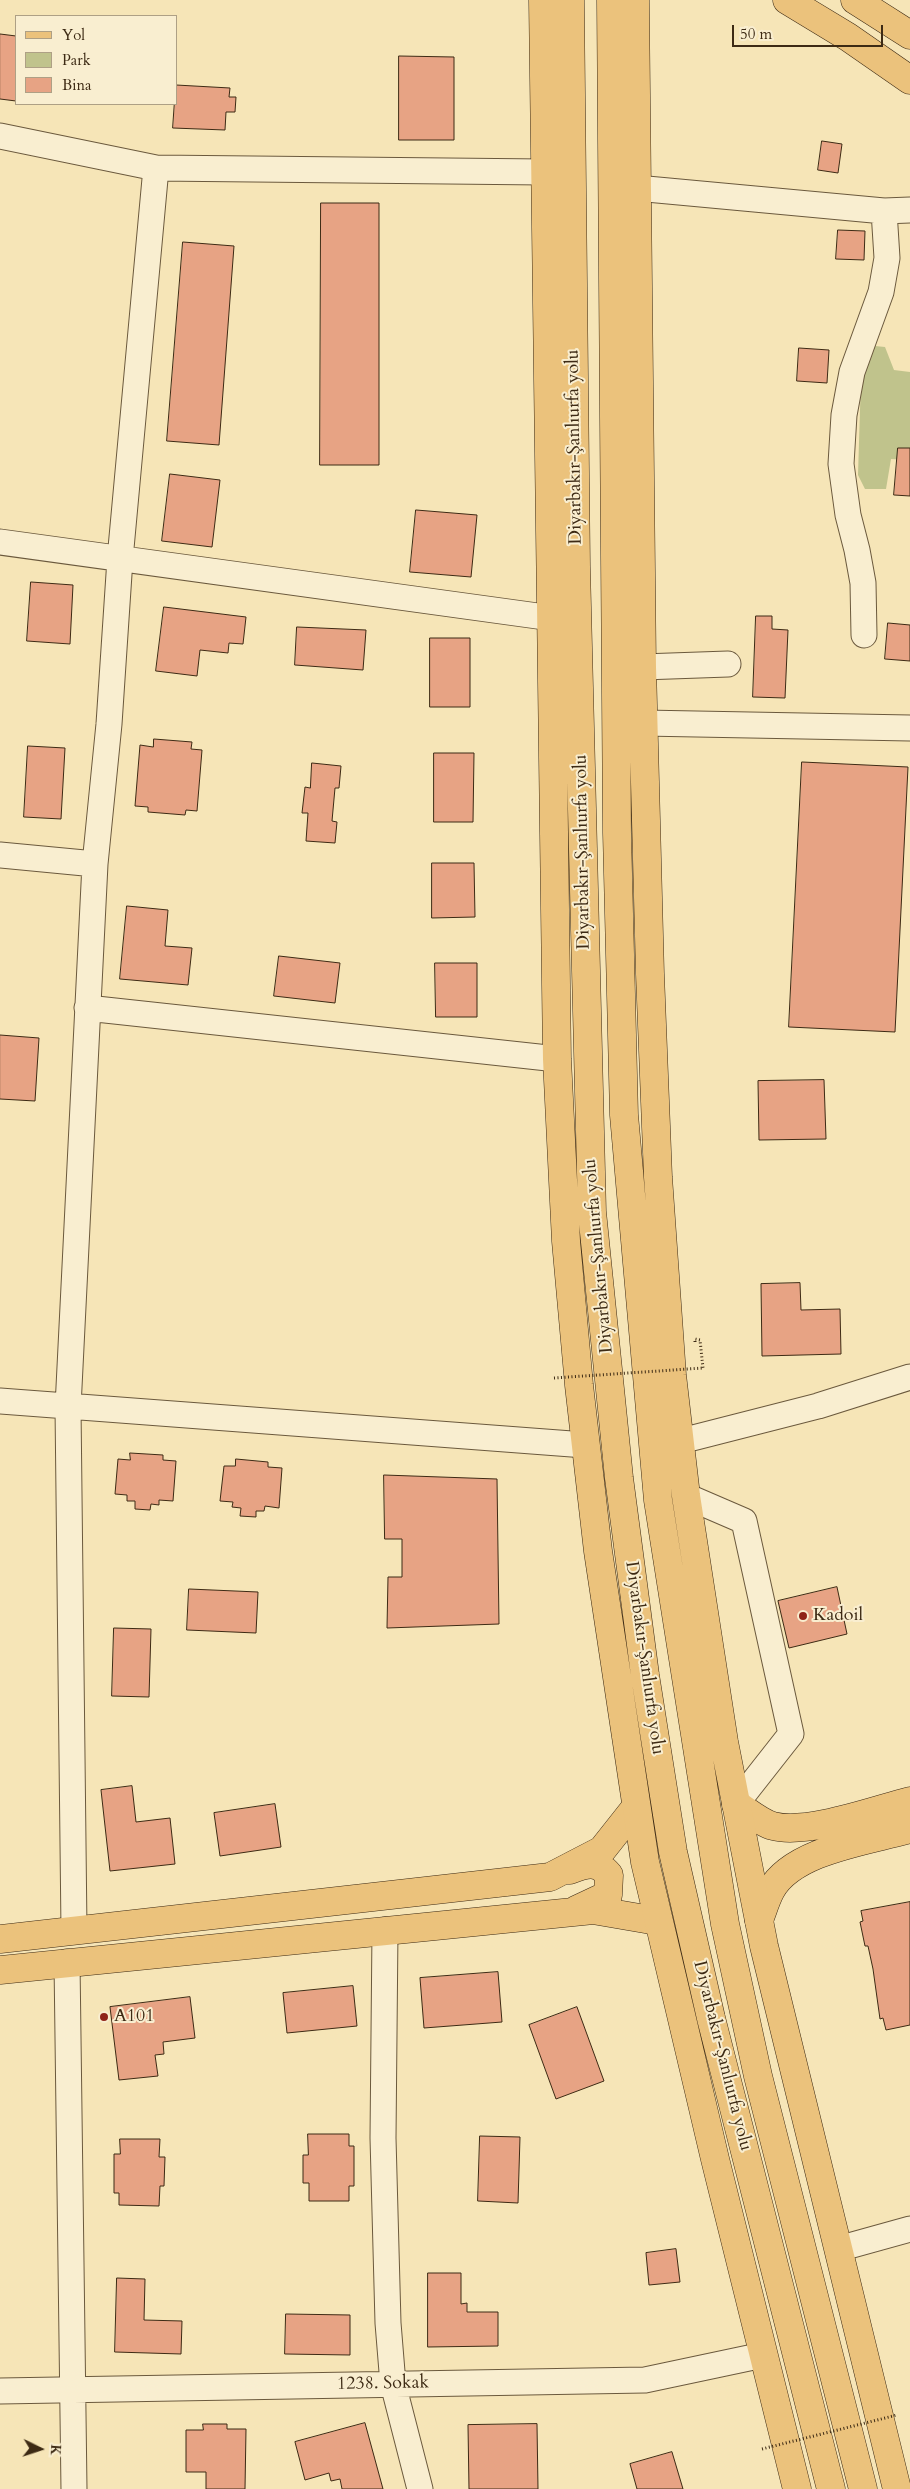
<!DOCTYPE html>
<html>
<head>
<meta charset="utf-8">
<style>
  body { margin:0 }
  #map { position:relative; width:910px; height:2489px; overflow:hidden; background:#f6e5b7; font-family:Cardo,serif }
  canvas { display:block }
  .legend { position:absolute; left:15px; top:15px; width:162px; height:90px; box-sizing:border-box; background:#f9eed0; border:1px solid #aea085; margin:0; padding:6px 9px; list-style:none; font-size:15px; color:#3d2a14 }
  .legend li { display:flex; align-items:center; gap:10px; height:25px }
  .legend b { width:25px; border:1px solid #aea085 }
  .north { position:absolute; left:15px; top:2424px; width:50px; height:50px; -webkit-text-stroke:4px #f9eed0; paint-order:stroke; rotate:94deg; font-size:14px; font-weight:700; line-height:20px; text-align:center; color:#3d2a14 }
  .north::after { content:''; display:block; margin:auto; width:18px; height:22px; background:#3d2a14; clip-path:polygon(50% 0,100% 100%,50% 72%,0 100%) }
  .scale { position:absolute; left:732px; top:25px; width:151px; height:22px; box-sizing:border-box; border:2px solid #3d2a14; border-top:0; padding-left:6px; font-size:15px; line-height:18px; white-space:nowrap; color:#3d2a14; -webkit-text-stroke:4px #f9eed0; paint-order:stroke }
</style>
</head>
<body>
<div id="map">
<canvas width="910" height="2489"></canvas>
<ul class="legend">
<li><b style="height:6px;background:#ebc27c"></b>Yol</li>
<li><b style="height:14px;background:#c0c38c"></b>Park</li>
<li><b style="height:14px;background:#e7a384"></b>Bina</li>
</ul>
<div class="north">K</div>
<div class="scale">50 m</div>
</div>
<script>
const context = document.querySelector('canvas').getContext('2d');
context.lineJoin = 'round';
function paint(path, color) { context.fillStyle = color; context.fill(path, 'evenodd'); }
function strokePath(path, color, width, dash) { context.strokeStyle = color; context.lineWidth = width; context.lineCap = dash ? 'butt' : 'round'; context.setLineDash(dash || []); context.stroke(path); }
function write(font, color, halo, rows, align = 'center') {
  context.font = font + ' Cardo,serif'; context.lineWidth = 4; context.setLineDash([]); context.textBaseline = 'middle'; context.strokeStyle = halo; context.fillStyle = color; for (const [text, x, y, turn = 0] of rows) {
    context.save(); context.translate(x, y); context.rotate((+turn || 0) * Math.PI / 180); context.textAlign = isNaN(turn) ? turn : align; if (halo) context.strokeText(text, 0, 0); context.fillText(text, 0, 0); context.restore();
  }
}
paint(new Path2D(`
  M 875,346 L 885,347 L 894,370 L 910,372 L 910,460 L 891,459 L 886,489 L 865,489 L 858,475 L 861,377 L 867,352 Z`), '#c0c38c');
const building = new Path2D(`
  M 0,34 L 16,36 L 16,101 L 0,99 Z
  M 399,56 L 454,57 L 454,140 L 399,140 Z
  M 176,85 L 230,88 L 229,97 L 236,97 L 235,112 L 226,112 L 225,130 L 173,128 Z
  M 822,141 L 842,144 L 838,173 L 818,170 Z
  M 321,203 L 379,203 L 379,465 L 320,465 Z
  M 838,230 L 865,231 L 864,260 L 836,259 Z
  M 183,242 L 234,246 L 219,445 L 167,441 Z
  M 799,348 L 829,350 L 827,383 L 797,381 Z
  M 898,448 L 910,448 L 910,496 L 894,495 Z
  M 170,474 L 220,480 L 212,547 L 162,541 Z
  M 416,510 L 477,515 L 471,577 L 410,572 Z
  M 31,582 L 73,585 L 70,644 L 27,641 Z
  M 164,607 L 246,617 L 243,644 L 229,643 L 228,653 L 200,650 L 197,676 L 156,671 Z
  M 756,616 L 772,616 L 772,629 L 788,630 L 785,698 L 753,697 Z
  M 888,623 L 910,625 L 910,661 L 885,659 Z
  M 297,627 L 366,630 L 363,670 L 295,665 Z
  M 430,638 L 470,638 L 470,707 L 430,707 Z
  M 154,739 L 192,742 L 191,749 L 202,750 L 197,811 L 186,810 L 185,815 L 148,812 L 148,807 L 135,806 L 140,745 L 153,747 Z
  M 28,746 L 65,748 L 61,819 L 24,817 Z
  M 434,753 L 474,753 L 473,822 L 434,822 Z
  M 802,762 L 908,767 L 895,1032 L 789,1027 Z
  M 312,763 L 341,766 L 339,788 L 335,788 L 332,821 L 337,822 L 335,843 L 306,841 L 308,813 L 302,813 L 305,787 L 310,788 Z
  M 432,863 L 474,863 L 475,917 L 432,918 Z
  M 127,906 L 168,910 L 165,946 L 192,948 L 188,985 L 120,979 Z
  M 279,956 L 340,963 L 335,1003 L 274,996 Z
  M 435,963 L 477,963 L 477,1017 L 436,1017 Z
  M 0,1035 L 39,1038 L 35,1101 L 0,1099 Z
  M 824,1080 L 826,1139 L 759,1140 L 758,1081 Z
  M 800,1283 L 801,1310 L 840,1309 L 841,1354 L 762,1356 L 761,1284 Z
  M 130,1453 L 163,1455 L 163,1460 L 176,1461 L 173,1501 L 159,1500 L 159,1505 L 151,1504 L 150,1510 L 135,1509 L 135,1501 L 127,1501 L 127,1495 L 115,1494 L 118,1459 L 130,1460 Z
  M 236,1459 L 268,1462 L 268,1467 L 282,1468 L 279,1508 L 265,1506 L 264,1511 L 256,1511 L 256,1517 L 240,1516 L 241,1508 L 232,1507 L 233,1502 L 220,1501 L 224,1466 L 235,1466 Z
  M 384,1475 L 497,1479 L 499,1624 L 387,1628 L 388,1577 L 402,1577 L 402,1539 L 385,1539 Z
  M 837,1587 L 847,1634 L 789,1648 L 778,1601 Z
  M 189,1589 L 258,1592 L 256,1633 L 187,1630 Z
  M 114,1628 L 151,1629 L 149,1697 L 112,1696 Z
  M 132,1786 L 136,1822 L 170,1818 L 175,1864 L 110,1871 L 101,1790 Z
  M 275,1804 L 281,1847 L 220,1856 L 214,1813 Z
  M 910,1902 L 910,2025 L 886,2030 L 883,2018 L 880,2019 L 873,1969 L 868,1946 L 865,1946 L 860,1922 L 863,1921 L 861,1911 Z
  M 498,1972 L 502,2022 L 424,2028 L 420,1978 Z
  M 353,1986 L 357,2026 L 287,2033 L 283,1993 Z
  M 190,1997 L 195,2038 L 163,2042 L 164,2054 L 155,2055 L 158,2076 L 119,2080 L 110,2007 Z
  M 577,2007 L 604,2081 L 556,2099 L 529,2025 Z
  M 308,2134 L 349,2134 L 349,2146 L 354,2146 L 354,2186 L 349,2186 L 349,2201 L 309,2201 L 309,2183 L 303,2183 L 303,2155 L 308,2155 Z
  M 480,2136 L 520,2137 L 518,2203 L 478,2201 Z
  M 120,2139 L 160,2139 L 159,2157 L 165,2157 L 164,2186 L 160,2186 L 159,2206 L 119,2205 L 119,2193 L 114,2193 L 114,2154 L 120,2154 Z
  M 676,2249 L 680,2282 L 649,2285 L 646,2253 Z
  M 428,2273 L 461,2273 L 461,2304 L 467,2303 L 467,2312 L 498,2312 L 498,2346 L 428,2347 Z
  M 117,2278 L 145,2279 L 144,2320 L 182,2321 L 181,2354 L 115,2352 Z
  M 286,2314 L 350,2315 L 350,2355 L 285,2354 Z
  M 365,2423 L 383,2489 L 342,2489 L 340,2479 L 331,2481 L 329,2473 L 305,2480 L 295,2442 Z
  M 203,2424 L 227,2424 L 227,2429 L 246,2429 L 245,2489 L 206,2489 L 206,2472 L 186,2472 L 186,2430 L 203,2430 Z
  M 537,2424 L 538,2489 L 469,2489 L 468,2425 Z
  M 672,2452 L 683,2489 L 637,2489 L 630,2464 Z`);
paint(building, '#e7a384');
strokePath(building, '#3d2a14', 1);
const minor = new Path2D(`
  M 0,136 L 156,168 L 544,172
  M 636,188 L 884,211 L 910,210
  M 0,542 L 552,618
  M 864,635 L 863,583 L 857,550 L 848,515 L 841,464 L 844,415 L 852,372 L 881,292 L 887,258 L 884,211
  M 642,667 L 728,664
  M 643,723 L 910,728
  M 0,855 L 95,864
  M 87,1008 L 557,1059
  M 0,1401 L 585,1445
  M 681,1441 L 818,1406 L 910,1377
  M 686,1496 L 744,1521 L 791,1734 L 736,1804
  M 74,1930 L 68,1407 L 95,864 L 109,724 L 120,559 L 156,168
  M 385,1930 L 383,2138 L 388,2323 L 393,2384 L 420,2489
  M 67,1962 L 74,2489
  M 838,2249 L 910,2229
  M 0,2391 L 645,2380 L 763,2355`);
const major = new Path2D(`
  M 787,0 L 848,37 L 910,80
  M 855,0 L 910,35
  M 736,1804 C 747,1811 761,1823 773,1826 C 807,1835 875,1810 910,1801
  M 570,1870 C 586,1864 597,1860 609,1875 L 608,1895 L 576,1910
  M 759,1920 C 763,1910 766,1899 771,1890 C 793,1850 868,1841 910,1829
  M 0,1939 L 550,1877 L 602,1850 L 636,1807
  M 0,1970 L 593,1910 L 657,1921`);
const highway = new Path2D(`
  M 543,0 L 557,1059 L 566,1241 L 579,1385 L 598,1551 L 645,1862 L 715,2159 L 797,2489
  M 570,0 L 576,567 L 592,1212 L 619,1478 L 645,1675 L 673,1852 L 711,2018 L 831,2489
  M 611,0 L 617,833 L 624,1115 L 658,1500 L 725,1924 L 758,2076 L 863,2489
  M 635,0 L 642,667 L 650,974 L 658,1177 L 672,1375 L 686,1496 L 724,1742 L 764,1946 L 897,2489`);
strokePath(minor, '#6b593d', 27);
strokePath(major, '#3d2a14', 29);
strokePath(highway, '#3d2a14', 29);
strokePath(new Path2D(`
  M 695,1342 L 695,1339 L 700,1340 L 703,1368`), '#3d2a14', 3, [1, 2.5]);
strokePath(minor, '#f9eed0', 25);
strokePath(major, '#ebc27c', 28);
strokePath(highway, '#ebc27c', 28);
strokePath(new Path2D(`
  M 554,1378 L 703,1368
  M 762,2449 L 897,2415`), '#3d2a14', 3, [1, 2.5]);
for (const [x, y, r, color] of [
  [803,1616,5,"#8f2418"],
  [104,2017,5,"#8f2418"]
]) { const dot = new Path2D(); dot.arc(x, y, r, 0, 2 * Math.PI); context.fillStyle = color; context.fill(dot); strokePath(dot, '#f9eed0', 2); }
write('18px', '#3d2a14', '#f9eed0', [
  ["Diyarbakır-Şanlıurfa yolu",575,447,-91],
  ["Diyarbakır-Şanlıurfa yolu",583,852,-91],
  ["Diyarbakır-Şanlıurfa yolu",599,1256,-95],
  ["Diyarbakır-Şanlıurfa yolu",644,1658,82],
  ["Diyarbakır-Şanlıurfa yolu",722,2056,76],
  ["1238. Sokak",383,2384,-1]
]);
write('18px', '#3d2a14', '#f9eed0', [
  ["Kadoil",813,1616],
  ["A101",114,2017]
], 'left');
</script>
</body>
</html>
